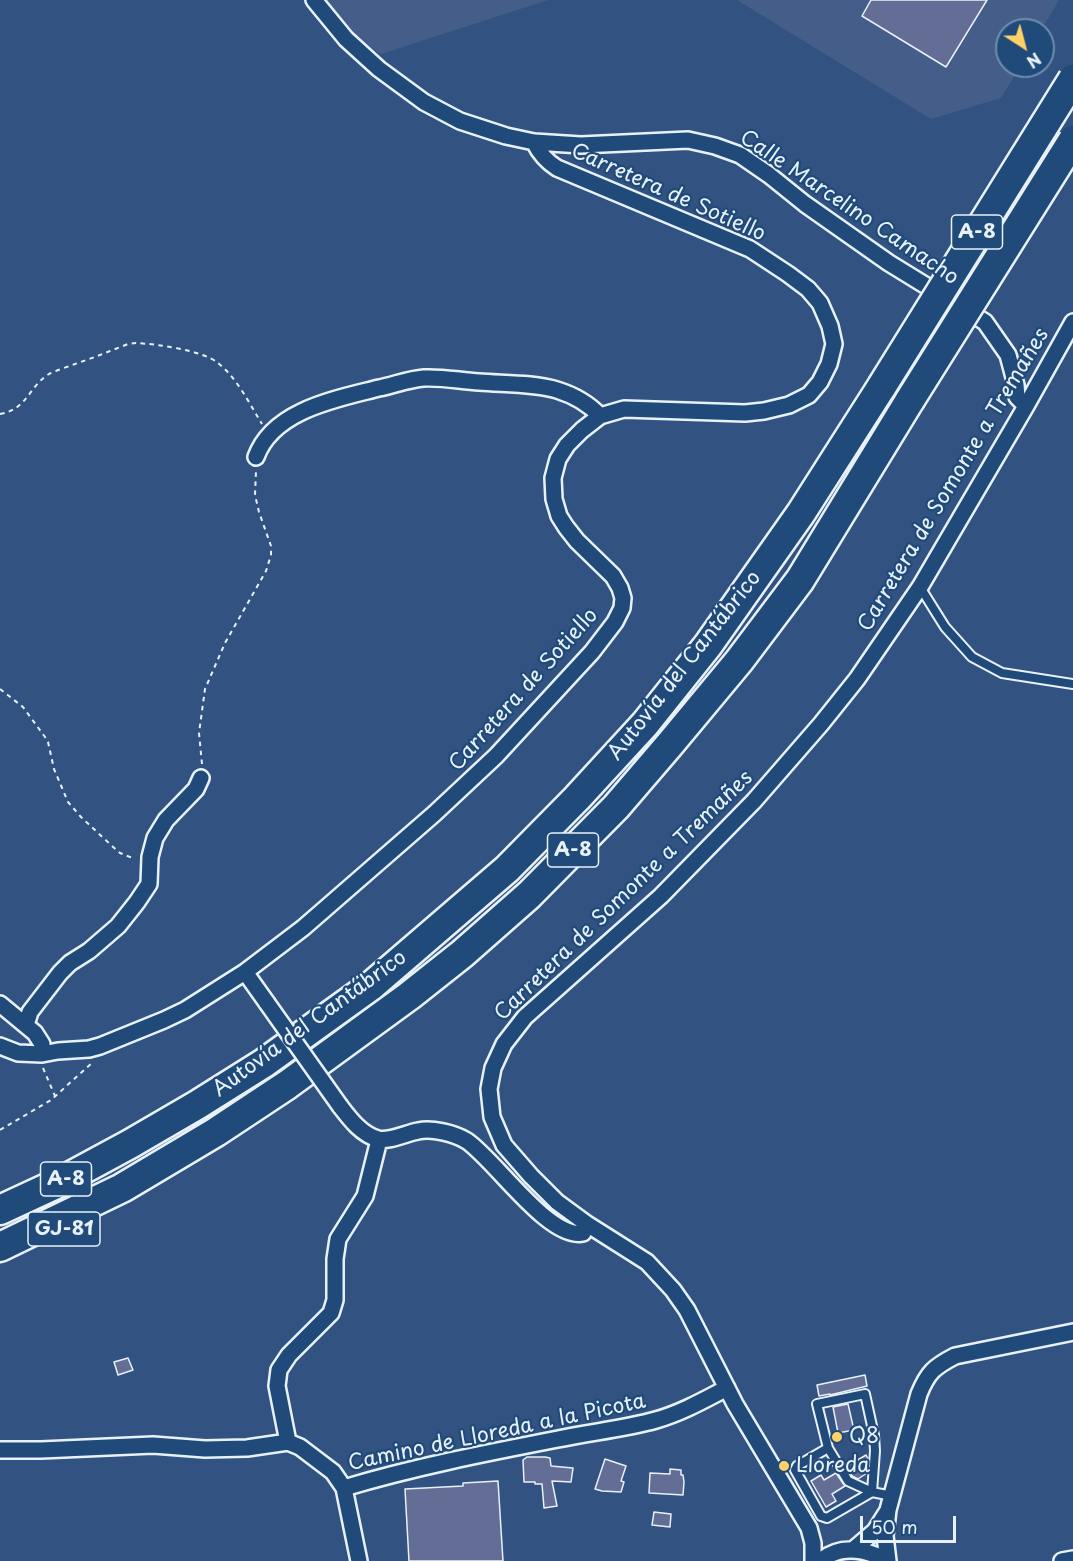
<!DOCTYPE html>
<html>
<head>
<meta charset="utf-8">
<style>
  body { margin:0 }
  #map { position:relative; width:1073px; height:1561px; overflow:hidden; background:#325381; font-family:"Playpen Sans",sans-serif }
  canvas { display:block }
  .north { position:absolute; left:995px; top:18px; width:60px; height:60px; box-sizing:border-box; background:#1f4a7a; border:2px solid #6f8dac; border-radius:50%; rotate:144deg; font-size:16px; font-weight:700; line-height:24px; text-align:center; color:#e8f1f8 }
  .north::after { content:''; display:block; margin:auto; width:21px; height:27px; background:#ffd166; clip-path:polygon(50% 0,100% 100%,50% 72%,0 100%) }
  .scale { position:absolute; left:860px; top:1516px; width:96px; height:27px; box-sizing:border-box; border:3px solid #e8f1f8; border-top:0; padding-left:8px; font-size:18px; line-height:21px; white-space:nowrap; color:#e8f1f8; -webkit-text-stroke:4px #1f4a7a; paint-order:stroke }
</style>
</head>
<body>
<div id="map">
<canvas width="1073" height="1561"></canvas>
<div class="north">N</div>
<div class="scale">50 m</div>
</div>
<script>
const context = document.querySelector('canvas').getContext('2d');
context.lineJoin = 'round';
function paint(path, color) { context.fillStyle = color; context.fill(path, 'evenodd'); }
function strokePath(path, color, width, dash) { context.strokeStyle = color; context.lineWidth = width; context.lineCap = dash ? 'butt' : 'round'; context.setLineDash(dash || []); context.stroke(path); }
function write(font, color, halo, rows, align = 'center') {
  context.font = font + ' "Playpen Sans",sans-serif'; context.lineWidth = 4.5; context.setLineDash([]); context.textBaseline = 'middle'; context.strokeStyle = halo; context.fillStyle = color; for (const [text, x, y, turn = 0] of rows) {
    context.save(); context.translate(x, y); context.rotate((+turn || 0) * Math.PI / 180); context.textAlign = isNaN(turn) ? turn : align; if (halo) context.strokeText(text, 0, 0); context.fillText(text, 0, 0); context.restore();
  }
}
paint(new Path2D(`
  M 322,0 L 548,0 L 381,54 L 342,26 Z
  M 737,0 L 1059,0 L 1041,30 L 1007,30 L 1007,66 L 1020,66 L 1001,98 L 931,119 Z`), '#445e89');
const building = new Path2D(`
  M 871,0 L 987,0 L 946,67 L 862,16 Z
  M 128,1358 L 133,1370 L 118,1375 L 114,1362 Z
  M 865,1375 L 867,1386 L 830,1395 L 830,1394 L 819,1396 L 817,1385 Z
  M 848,1404 L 854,1430 L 838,1433 L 833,1407 Z
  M 866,1455 L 868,1459 L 867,1473 L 858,1479 L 852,1476 L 846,1467 Z
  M 527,1457 L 545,1457 L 550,1458 L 551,1466 L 573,1468 L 571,1482 L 552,1481 L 557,1506 L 544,1508 L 542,1484 L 535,1484 L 535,1482 L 524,1482 L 523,1460 Z
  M 605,1459 L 626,1466 L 621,1481 L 624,1482 L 621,1492 L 602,1491 L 595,1489 Z
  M 670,1469 L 681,1470 L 681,1475 L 683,1475 L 684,1482 L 683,1495 L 649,1493 L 650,1473 L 670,1474 Z
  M 836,1473 L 845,1486 L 832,1494 L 836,1501 L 826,1507 L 811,1481 L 821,1475 L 824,1480 Z
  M 498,1481 L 503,1561 L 409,1561 L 405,1489 L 463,1486 L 463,1483 Z
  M 654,1512 L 671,1514 L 670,1527 L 652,1525 Z`);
paint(building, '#646d95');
strokePath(building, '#e8f1f8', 1.5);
const lane = new Path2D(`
  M 920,587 L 945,627 L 972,657 L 1002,673 L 1073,684
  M 828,1448 L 797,1466 L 795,1470 L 821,1516 L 827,1518 L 872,1492
  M 872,1492 L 875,1451 L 874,1435 L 865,1394 L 817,1404 L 828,1448 L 848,1481 L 872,1492 L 892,1496`);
const street = new Path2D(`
  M 314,0 L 346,39 L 379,69 L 424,102 L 460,121 L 506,136 L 534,142 L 581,145 L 688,140 L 715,146 L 740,155 L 769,175 L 805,204 L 889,263 L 985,322 L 1008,355 L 1016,385 L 1017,397 L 1026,406
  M 256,457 C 273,410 336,399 379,388 C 394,385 409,379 424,378 C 442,377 461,381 479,382 C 504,384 534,383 557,390 C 573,395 589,404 600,416
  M 245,972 L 267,1003
  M 0,1004 L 35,1033 L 42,1044 L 42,1054
  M 26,1025 L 30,1012 L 60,973 L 70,963 L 89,951 L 118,926 L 137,902 L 149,884 L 150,857 L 155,838 L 166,820 L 196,789 L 201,778
  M 0,1046 L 18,1053 L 42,1054 L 58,1051 L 89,1049 L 100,1046 L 164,1020 L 185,1010 L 245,972 L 303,928 L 434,814 L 496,756 L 592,652 L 615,622 L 622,608 L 623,598 L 620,588 L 613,576 L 577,541 L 566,527 L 559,516 L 554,499 L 553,478 L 558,459 L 567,445 L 582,430 L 600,416 L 624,409 L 745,413 L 764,411 L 789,405 L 809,395 L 820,382 L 829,364 L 834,344 L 830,326 L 820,303 L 808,289 L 788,274 L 750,249 L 557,168 C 546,161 540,154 534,142
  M 340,1106 C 350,1119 361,1134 378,1139 C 388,1142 407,1133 418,1131 C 432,1128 454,1133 467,1141 C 495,1160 549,1240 583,1233 L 587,1224
  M 288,1442 L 277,1386 L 279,1370 L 289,1355 L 331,1313 L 335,1300 L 335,1259 L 338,1239 L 365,1196 L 379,1140
  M 0,1450 L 41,1450 L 153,1445 L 205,1449 L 247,1448 L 288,1442 L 300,1447 L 333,1472 L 344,1488 L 359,1561
  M 344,1488 C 414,1467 486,1453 558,1439 C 590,1432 624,1429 656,1420 C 681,1413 704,1400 727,1388
  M 854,1549 L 875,1531 L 887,1512
  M 813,1561 L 813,1543 L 809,1528 L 735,1404 L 687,1310 L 673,1290 L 647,1262 L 587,1224 L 557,1202 L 531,1176 L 504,1145 L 492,1117 L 489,1089 L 493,1068 L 504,1044 L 525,1017 L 661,896 L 754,801 L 821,724 L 857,679 L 920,587 L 1026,406 L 1073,322
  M 820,1561 C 841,1544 866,1549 888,1561
  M 888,1561 L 885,1536 L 888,1510 L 919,1394 C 928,1372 934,1367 955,1356 L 1073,1332
  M 1062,1561 L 1073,1559`);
const highway = new Path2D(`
  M 0,1210 L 56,1184 L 130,1144 L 197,1105 L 264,1063 L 371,986 L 507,869 L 577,798 L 645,724 L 708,645 L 801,513 L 882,386
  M 0,1247 L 122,1188 L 216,1132 L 287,1085 L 409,996 L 462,954 L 529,895 L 616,807 L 670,744 L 739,661 L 800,580 L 910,400`);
strokePath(lane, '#e8f1f8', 12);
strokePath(street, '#e8f1f8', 20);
strokePath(highway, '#e8f1f8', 33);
strokePath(new Path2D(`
  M 0,414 C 28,409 28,387 49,374 C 57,370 67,367 75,364 C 93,358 110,351 128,344 L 136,343 C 156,344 202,350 218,363 C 237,378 249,403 262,424
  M 0,689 L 23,707 L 45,737 L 48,742 L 54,769 L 68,802 L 81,817 L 111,845 L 120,853 L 135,859
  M 202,764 L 199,733 L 205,689 L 225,643 L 266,571 L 271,555 L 271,546 L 259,512 L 255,495 L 256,471
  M 43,1068 L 55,1096
  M 0,1130 L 51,1100 L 93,1062`), '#e8f1f8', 2, [4.5, 4.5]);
strokePath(lane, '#1f4a7a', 8);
strokePath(street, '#1f4a7a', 15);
strokePath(highway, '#1f4a7a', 28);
const streetBridge = new Path2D(`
  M 267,1003 L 340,1106`);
const highwayBridge = new Path2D(`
  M 882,386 L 1073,79
  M 910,400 L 1073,140`);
strokePath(streetBridge, '#e8f1f8', 20, []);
strokePath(highwayBridge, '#e8f1f8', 33, []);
strokePath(streetBridge, '#1f4a7a', 15);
strokePath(highwayBridge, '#1f4a7a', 28);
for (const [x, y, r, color] of [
  [837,1437,6,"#ffd166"],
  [784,1466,6,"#ffd166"]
]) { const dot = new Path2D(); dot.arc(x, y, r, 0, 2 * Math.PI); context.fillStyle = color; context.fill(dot); strokePath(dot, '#1f4a7a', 2); }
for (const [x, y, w] of [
  [977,232,51],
  [573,850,51],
  [66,1179,51],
  [64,1229,72]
]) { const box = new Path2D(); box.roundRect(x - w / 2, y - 17, w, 34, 4.5); context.fillStyle = '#1f4a7a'; context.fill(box); strokePath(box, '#e8f1f8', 1.5); }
write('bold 20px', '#e8f1f8', null, [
  ["A-8",977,232],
  ["A-8",573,850],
  ["A-8",66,1179],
  ["GJ-81",64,1229]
]);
write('21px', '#e8f1f8', '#1f4a7a', [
  ["Carretera de Sotiello",668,193,24],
  ["Calle Marcelino Camacho",849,208,34],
  ["Carretera de Somonte a Tremañes",954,480,-59],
  ["Autovía del Cantábrico",685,666,-52],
  ["Carretera de Sotiello",524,690,-48],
  ["Carretera de Somonte a Tremañes",624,896,-44],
  ["Autovía del Cantábrico",310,1024,-36],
  ["Camino de Lloreda a la Picota",497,1433,-12]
]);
write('21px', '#e8f1f8', '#1f4a7a', [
  ["Q8",849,1437],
  ["Lloreda",796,1466]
], 'left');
</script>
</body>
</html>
